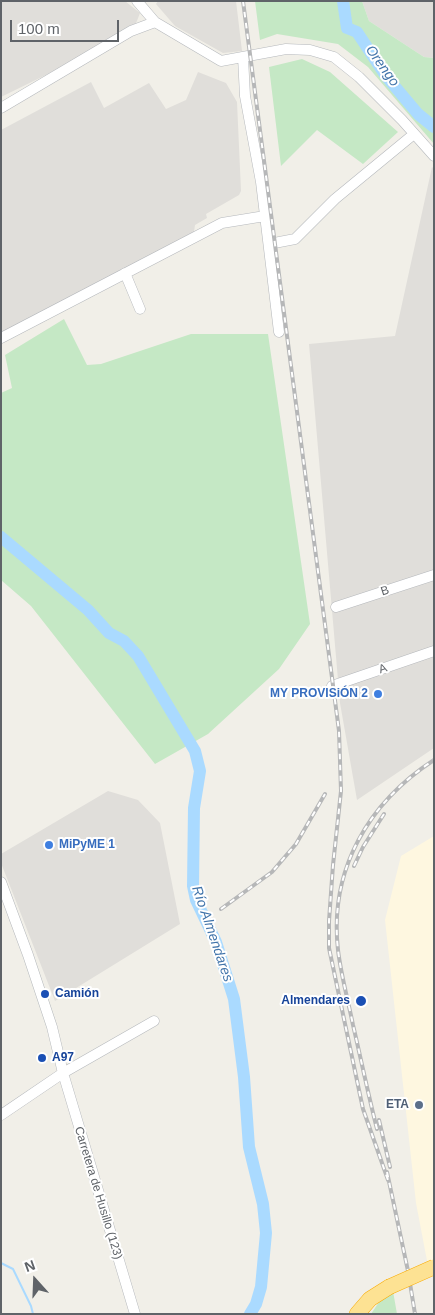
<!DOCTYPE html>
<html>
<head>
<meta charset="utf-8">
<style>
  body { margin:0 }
  #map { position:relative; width:435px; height:1315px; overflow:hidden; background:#f1efe8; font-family:Arial,sans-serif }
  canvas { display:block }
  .frame { position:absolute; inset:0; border:2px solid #5f6368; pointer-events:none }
  .north { position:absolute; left:10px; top:1255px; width:50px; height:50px; -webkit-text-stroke:4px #fff; paint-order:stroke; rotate:340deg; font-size:14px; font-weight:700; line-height:20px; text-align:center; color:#5f6368 }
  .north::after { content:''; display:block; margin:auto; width:18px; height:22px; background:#5f6368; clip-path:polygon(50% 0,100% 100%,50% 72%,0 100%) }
  .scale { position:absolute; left:10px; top:20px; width:109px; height:22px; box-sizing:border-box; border:2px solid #5f6368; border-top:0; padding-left:6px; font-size:15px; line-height:18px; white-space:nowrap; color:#5f6368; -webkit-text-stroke:4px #fff; paint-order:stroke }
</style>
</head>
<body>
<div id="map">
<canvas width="435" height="1315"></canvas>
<div class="frame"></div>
<div class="north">N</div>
<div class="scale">100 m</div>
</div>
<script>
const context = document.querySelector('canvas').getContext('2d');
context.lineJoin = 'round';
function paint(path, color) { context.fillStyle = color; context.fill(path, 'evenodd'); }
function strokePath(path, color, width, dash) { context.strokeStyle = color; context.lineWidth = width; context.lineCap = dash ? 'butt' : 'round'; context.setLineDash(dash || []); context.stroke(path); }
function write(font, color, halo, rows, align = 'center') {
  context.font = font + ' Arial,sans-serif'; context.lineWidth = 4; context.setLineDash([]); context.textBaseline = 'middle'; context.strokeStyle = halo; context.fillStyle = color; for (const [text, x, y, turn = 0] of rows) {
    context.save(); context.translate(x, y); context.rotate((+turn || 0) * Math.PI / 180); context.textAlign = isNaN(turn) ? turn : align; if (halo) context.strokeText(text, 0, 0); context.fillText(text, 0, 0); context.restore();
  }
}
paint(new Path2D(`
  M 434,836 L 434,1263 L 428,1266 L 416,1203 L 385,920 L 401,856 Z`), '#fef7e0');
paint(new Path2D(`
  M 1,1 L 125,1 L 140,13 L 135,26 L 54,71 L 1,97 Z
  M 158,1 L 236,1 L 242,51 L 223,53 L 175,26 L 156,4 Z
  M 362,1 L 434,1 L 434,58 L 424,57 L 369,21 Z
  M 198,72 L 226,83 L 237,102 L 241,191 L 239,195 L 206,214 L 207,218 L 195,225 L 194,232 L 1,335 L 1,130 L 91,82 L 104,108 L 149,83 L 166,109 L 186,100 Z
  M 432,167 L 434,169 L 434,748 L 357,800 L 340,703 L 309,344 L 395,336 Z
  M 108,791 L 138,800 L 160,823 L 180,924 L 55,1001 L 1,863 L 1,854 Z`), '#e0deda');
paint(new Path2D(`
  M 255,1 L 362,1 L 369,21 L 424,57 L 434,58 L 434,144 L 368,67 L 338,44 L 277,34 L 260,40 Z
  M 302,59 L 330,72 L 398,132 L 363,164 L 317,130 L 281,166 L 269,67 Z
  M 64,319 L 87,365 L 101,364 L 191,334 L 268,334 L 310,624 L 279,669 L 208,734 L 155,764 L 31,606 L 1,580 L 1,393 L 12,388 L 5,355 Z
  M 393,1291 L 397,1314 L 371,1314 L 381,1299 Z`), '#c5e8c5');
strokePath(new Path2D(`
  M 1,1263 L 13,1269 L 31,1306 L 33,1314`), '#aadaff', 2);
strokePath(new Path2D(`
  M 343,1 L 347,28 L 357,32 L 386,76 L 418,114 L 434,127
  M 1,537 L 88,610 L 109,633 L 124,641 L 138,656 L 195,751 L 200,771 L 194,808 L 193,886 L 196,900 L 216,942 L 234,999 L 244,1077 L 249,1147 L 263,1204 L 266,1233 L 261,1287 L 256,1304 L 250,1314`), '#aadaff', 12);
const minor = new Path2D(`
  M 137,1 L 155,22 L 221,61 L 286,49 L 310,50 L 334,57 L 359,77 L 402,120 L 434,156
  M 243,57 L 245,96 L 261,182 L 279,332
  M 1,108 L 131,31 L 155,22
  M 269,244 L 295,239 L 335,199 L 414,134
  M 125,273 L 140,309
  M 1,338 L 222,223 L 265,216
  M 336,607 L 434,575
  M 332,686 L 434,651
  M 1,882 L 28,955 L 52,1027 L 63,1073 L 135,1314
  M 1,1115 L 63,1073 L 154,1021`);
const highway = new Path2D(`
  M 357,1314 L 370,1299 L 389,1287`);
strokePath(minor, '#b5b8bc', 11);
strokePath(highway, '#f9ab00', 16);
strokePath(minor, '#fff', 10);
strokePath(highway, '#fde293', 15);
const rail = new Path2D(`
  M 243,1 L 339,731 L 341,791 L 333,865 L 329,921 L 329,948 L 363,1109 L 388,1180
  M 354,866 L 363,847 L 384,814
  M 221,909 L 272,872 L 296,844 L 325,794
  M 379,1120 L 390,1167
  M 377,1129 C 368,1094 361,1059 353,1025 C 348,1000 341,975 338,950 C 329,870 368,803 434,760
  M 387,1172 L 408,1271 L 415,1314`);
strokePath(rail, '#b6b7b8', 4);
strokePath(rail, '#fff', 2, [5.5]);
const highwayBridge = new Path2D(`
  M 389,1287 L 434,1267`);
strokePath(highwayBridge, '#f9ab00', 16, []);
strokePath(highwayBridge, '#fde293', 15);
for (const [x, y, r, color] of [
  [378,694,5,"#3f7fe0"],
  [49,845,5,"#3f7fe0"],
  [45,994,5,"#1a4fb4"],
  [361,1001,6,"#1a4fb4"],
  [42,1058,5,"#1a4fb4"],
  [419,1105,5,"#5c6f8a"]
]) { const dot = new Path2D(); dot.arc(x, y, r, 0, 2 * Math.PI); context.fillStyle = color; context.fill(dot); strokePath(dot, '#fff', 2); }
write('12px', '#5f6368', '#fff', [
  ["B",385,591,-18],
  ["A",383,669,-19],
  ["Carretera de Husillo (123)",98,1193,73]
]);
write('bold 12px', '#366cbe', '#fff', [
  ["MY PROVISiÓN 2",368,694],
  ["MiPyME 1",59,845,"left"]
], 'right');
write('bold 12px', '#164399', '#fff', [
  ["Camión",55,994],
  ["Almendares",350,1001,"right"],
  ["A97",52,1058]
], 'left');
write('bold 12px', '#4e5e75', '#fff', [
  ["ETA",409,1105]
], 'right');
write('italic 14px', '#4174aa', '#fff', [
  ["Orengo",382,66,54],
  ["Río Almendares",212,934,71]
]);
</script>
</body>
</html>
